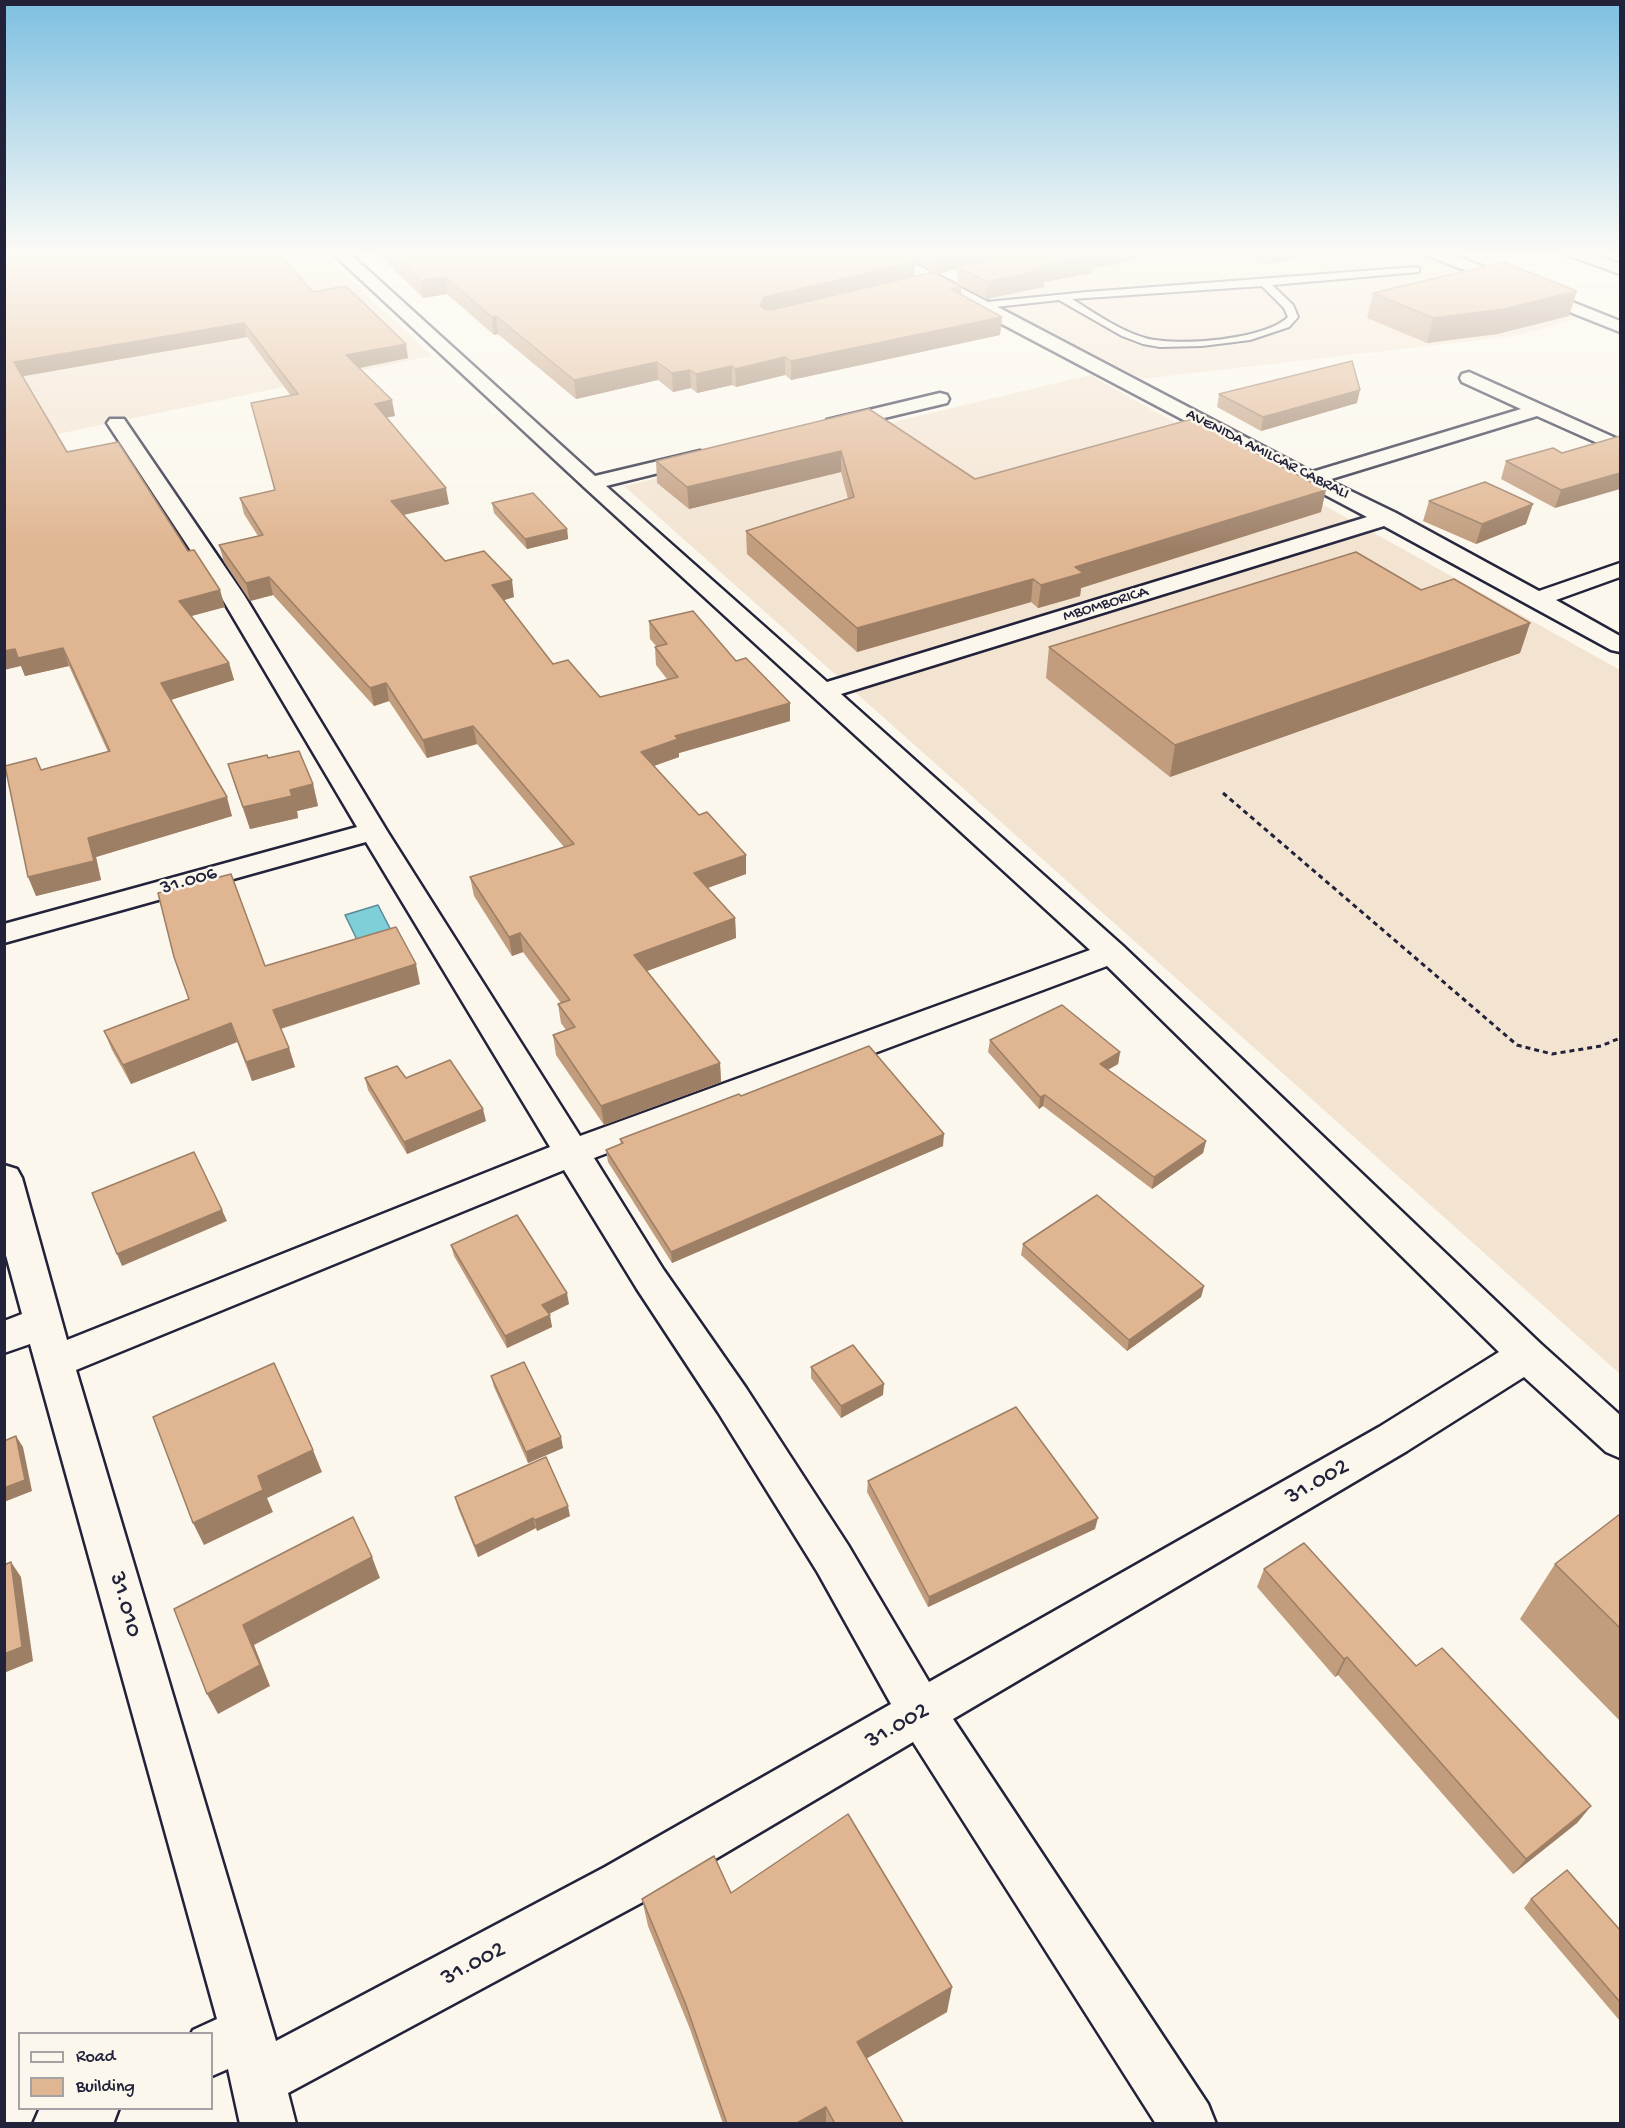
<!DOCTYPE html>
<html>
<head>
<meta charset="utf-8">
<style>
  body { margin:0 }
  #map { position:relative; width:1625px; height:2128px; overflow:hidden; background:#fbf7ec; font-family:"Gochi Hand",sans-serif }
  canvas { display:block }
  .frame { position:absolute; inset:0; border:6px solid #22223b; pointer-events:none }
  .legend { position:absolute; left:18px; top:2032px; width:195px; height:78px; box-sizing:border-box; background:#fbf7ec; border:2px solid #a4a2a5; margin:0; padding:8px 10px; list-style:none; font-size:18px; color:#22223b }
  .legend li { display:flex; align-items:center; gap:12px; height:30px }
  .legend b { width:30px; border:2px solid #a4a2a5 }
</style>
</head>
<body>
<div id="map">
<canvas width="1625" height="2128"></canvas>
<div class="frame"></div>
<ul class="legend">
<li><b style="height:8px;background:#fbf7ec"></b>Road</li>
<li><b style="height:16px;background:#e0b591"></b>Building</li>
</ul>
</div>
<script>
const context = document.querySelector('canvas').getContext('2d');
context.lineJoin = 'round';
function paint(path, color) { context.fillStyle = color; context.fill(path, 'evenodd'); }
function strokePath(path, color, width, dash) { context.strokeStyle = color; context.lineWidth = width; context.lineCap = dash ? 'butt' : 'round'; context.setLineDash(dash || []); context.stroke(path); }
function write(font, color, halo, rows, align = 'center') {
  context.font = font + ' "Gochi Hand",sans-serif'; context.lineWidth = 5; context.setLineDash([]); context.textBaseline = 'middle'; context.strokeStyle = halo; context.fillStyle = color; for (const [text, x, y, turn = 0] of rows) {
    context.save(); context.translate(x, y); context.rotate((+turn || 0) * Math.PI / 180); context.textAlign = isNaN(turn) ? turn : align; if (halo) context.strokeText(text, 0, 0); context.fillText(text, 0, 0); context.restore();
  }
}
paint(new Path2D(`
  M 5,251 L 320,251 L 432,356 L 5,445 Z
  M 1113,251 L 1423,251 L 1587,316 L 1514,336 L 1142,379 L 958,283 Z
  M 1090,375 L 1620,670 L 1620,1374 L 624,486 Z`), '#f3e3d1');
const water = new Path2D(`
  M 378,905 L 394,936 L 360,946 L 345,915 Z`);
paint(water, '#7ecfd7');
strokePath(water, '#598a99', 1.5);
const lane = new Path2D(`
  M 1416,267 L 1419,268 L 1419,272 L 1272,285 L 1293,305 L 1298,317 L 1289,327 L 1250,340 L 1202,346 L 1160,347 L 1143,344 L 1122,336 L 1059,300 L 977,309 L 972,306 L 977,303 L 1087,292 ZM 1262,286 L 1284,308 L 1288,317 C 1266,340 1176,347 1145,338 C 1118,330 1095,313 1072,299 Z`);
const street = new Path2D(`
  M 330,251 L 347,251 L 595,476 L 700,451 L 707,453 L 710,457 L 707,461 L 606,486 L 827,682 L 1367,517 L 966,305 L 871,251 L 891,251 L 1312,472 L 1521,409 L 1462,382 L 1460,378 L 1462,374 L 1469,372 L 1620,440 L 1620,453 L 1537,416 L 1328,480 L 1396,513 L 1539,591 L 1620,563 L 1620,577 L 1556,600 L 1620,636 L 1620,652 L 1611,650 L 1384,526 L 841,694 L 1123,946 L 1541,1344 L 1620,1415 L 1620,1458 L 1606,1452 L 1524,1377 L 1407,1451 L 953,1719 L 1208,2104 L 1216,2124 L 1156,2124 L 913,1742 L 641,1903 L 288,2093 L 296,2124 L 240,2124 L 228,2069 L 212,2076 L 212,2034 L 191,2034 L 193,2030 L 217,2019 L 30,1344 L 4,1353 L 4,1321 L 22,1314 L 4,1248 L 4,1165 L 17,1169 L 22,1178 L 67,1340 L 550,1147 L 366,842 L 4,943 L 4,924 L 357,827 L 220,595 L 107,423 L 110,419 L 124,419 L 244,595 L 387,831 L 580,1136 L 1090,950 L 584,487 ZM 1107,966 L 1499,1352 L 1379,1427 L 929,1682 L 848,1545 L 746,1388 L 663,1269 L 594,1158 ZM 564,1170 L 637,1289 L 718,1412 L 818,1573 L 891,1704 L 605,1867 L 276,2041 L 76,1370 Z
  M 1422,251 L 1444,251 L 1620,321 L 1620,332 L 1424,254 Z
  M 1563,251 L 1586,251 L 1620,264 L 1620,274 L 1565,254 Z
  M 940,393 L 947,395 L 949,399 L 947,403 L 834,430 L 827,428 L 824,424 L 827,420 Z
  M 40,2108 L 119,2108 L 113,2124 L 33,2124 Z`);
strokePath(lane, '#22223b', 4);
strokePath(street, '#22223b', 5);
strokePath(new Path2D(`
  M 1223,793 L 1517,1045 L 1552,1054 L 1601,1046 L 1620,1038`), '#22223b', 3, [5, 4]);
paint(lane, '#fbf7ec');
paint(street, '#fbf7ec');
paint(new Path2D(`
  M 4,251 L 313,292 L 408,358 L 359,368 L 395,416 L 387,417 L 449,504 L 404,515 L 445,561 L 514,597 L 504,600 L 553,664 L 600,697 L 667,679 L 656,665 L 655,647 L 657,647 L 650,639 L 649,621 L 790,721 L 679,753 L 679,757 L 654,766 L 746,874 L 708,888 L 735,918 L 736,938 L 647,971 L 720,1063 L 721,1082 L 604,1125 L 556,1055 L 553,1035 L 566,1030 L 561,1023 L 558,1004 L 561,1003 L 523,952 L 512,956 L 474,896 L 470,877 L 564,847 L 477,744 L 427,758 L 389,701 L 374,706 L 273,595 L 250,601 L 224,562 L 219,545 L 258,536 L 244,514 L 240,498 L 275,490 L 251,403 L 291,396 L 247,337 L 22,376 L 67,452 L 225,607 L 191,616 L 229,663 L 234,680 L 171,700 L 232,816 L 96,857 L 101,880 L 36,896 L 41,770 L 108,752 L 69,666 L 25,676 L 21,666 Z
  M 375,251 L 641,251 L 647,254 L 644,251 L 896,251 L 914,277 L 961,287 L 961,295 L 1002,317 L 1000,335 L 791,380 L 785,375 L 736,387 L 732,385 L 697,393 L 691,388 L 673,392 L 658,380 L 576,399 L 498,334 L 494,335 L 447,294 L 423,298 Z
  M 896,251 L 1177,251 L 1093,268 L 1092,273 L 1044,282 L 1044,287 L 986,299 L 957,284 L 957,269 L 937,274 Z
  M 1239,251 L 1329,251 L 1269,264 Z
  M 1373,293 L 1569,316 L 1497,334 L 1427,343 L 1367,318 Z
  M 1219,394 L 1357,403 L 1261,431 L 1217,407 Z
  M 869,409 L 975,479 L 1321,512 L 1081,588 L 1080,596 L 1038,608 L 1031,602 L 857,652 L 747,554 L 746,531 L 848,499 L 841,472 L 689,509 L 657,483 L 656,461 Z
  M 1620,436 L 1555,508 L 1501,479 L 1506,461 L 1562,453 Z
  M 1429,501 L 1526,524 L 1476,544 L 1423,521 Z
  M 492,503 L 567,529 L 568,539 L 527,549 L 494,513 Z
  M 1530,623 L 1520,653 L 1170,777 L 1046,678 L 1049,647 Z
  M 268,758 L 313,784 L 318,806 L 297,811 L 298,818 L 250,829 L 235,786 L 228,764 Z
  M 265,966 L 420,984 L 281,1029 L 289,1048 L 295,1067 L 252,1081 L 237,1042 L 131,1084 L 112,1050 L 104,1031 L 189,999 Z
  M 990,1040 L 1120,1052 L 1118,1064 L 1108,1070 L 1206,1141 L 1203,1153 L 1152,1189 L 1043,1106 L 1039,1109 L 988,1052 Z
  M 365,1078 L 406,1078 L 486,1121 L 407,1154 L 368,1090 Z
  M 741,1096 L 943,1146 L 672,1263 L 608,1162 L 606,1150 L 621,1145 L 620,1139 Z
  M 1023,1244 L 1204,1286 L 1201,1297 L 1127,1351 L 1021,1255 Z
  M 451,1245 L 569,1304 L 549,1314 L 552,1327 L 507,1348 L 454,1256 Z
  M 811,1367 L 883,1395 L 841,1418 L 811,1378 Z
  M 491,1376 L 563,1448 L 528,1463 L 494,1387 Z
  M 868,1481 L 1095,1529 L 928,1607 L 867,1492 Z
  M 455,1497 L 570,1516 L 537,1531 L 536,1528 L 478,1557 L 458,1508 Z
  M 1620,1514 L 1620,1721 L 1520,1619 L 1555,1564 Z
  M 1264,1569 L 1416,1666 L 1591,1806 L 1577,1823 L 1513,1874 L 1338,1675 L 1335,1677 L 1257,1587 Z
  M 731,1893 L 947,2012 L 866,2059 L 904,2124 L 723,2124 L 690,2029 L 648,1926 L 642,1899 Z
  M 1531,1899 L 1620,1930 L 1620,2021 L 1524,1908 Z`), '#c19c7d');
paint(new Path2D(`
  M 670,251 L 720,251 L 671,261 Z
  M 965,251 L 1043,251 L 958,267 L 957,269 L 937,274 L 938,257 Z
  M 1097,251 L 1177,251 L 1093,268 L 1092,273 L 1044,282 L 1044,287 L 986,299 L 987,282 L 1039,266 Z
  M 1272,251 L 1329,251 L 1269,264 Z
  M 915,262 L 914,279 L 760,322 L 760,305 L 764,297 Z
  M 445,277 L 447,294 L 423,298 L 421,281 Z
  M 961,287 L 960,304 L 951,289 Z
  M 1577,291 L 1569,316 L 1497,334 L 1427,343 L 1433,318 Z
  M 496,316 L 498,334 L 494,335 L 492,317 Z
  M 1002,317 L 1000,335 L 791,380 L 791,361 Z
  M 244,323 L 247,337 L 19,377 L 14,362 Z
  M 406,344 L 408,358 L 349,370 L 346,355 Z
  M 785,357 L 785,375 L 736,387 L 735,369 Z
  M 657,362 L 658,380 L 576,399 L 574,380 Z
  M 732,366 L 732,385 L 697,393 L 696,374 Z
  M 690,370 L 691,388 L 673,392 L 672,373 Z
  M 1360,390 L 1357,403 L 1261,431 L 1263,417 Z
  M 392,400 L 395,416 L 378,419 L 375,404 Z
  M 841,451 L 841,472 L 689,509 L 687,487 Z
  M 1620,473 L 1620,489 L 1555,508 L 1561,490 Z
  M 446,488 L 449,504 L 394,517 L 391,501 Z
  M 1326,490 L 1321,512 L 1081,588 L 1080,596 L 1038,608 L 1041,585 L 1075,567 Z
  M 1533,504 L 1526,524 L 1476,544 L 1482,524 Z
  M 567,529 L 568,539 L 527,549 L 525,539 Z
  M 269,577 L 273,595 L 250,601 L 246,583 Z
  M 1033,579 L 1031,602 L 857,652 L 857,628 Z
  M 512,580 L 514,597 L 495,603 L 492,585 Z
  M 220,590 L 225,607 L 184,618 L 179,601 Z
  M 1530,623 L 1520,653 L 1170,777 L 1175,745 Z
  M 63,648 L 69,666 L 25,676 L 21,666 L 4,670 L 4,651 L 15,649 Z
  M 229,663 L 234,680 L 167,701 L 161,683 Z
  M 386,683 L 389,701 L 374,706 L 370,688 Z
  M 790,703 L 790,721 L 679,753 L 679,757 L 642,770 L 641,752 L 675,736 Z
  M 473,726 L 477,744 L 427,758 L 423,740 Z
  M 313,784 L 318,806 L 297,811 L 298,818 L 250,829 L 243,807 L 290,790 Z
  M 227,797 L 232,816 L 96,857 L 101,880 L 36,896 L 28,877 L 88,838 Z
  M 746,855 L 746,874 L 696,892 L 694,873 Z
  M 735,918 L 736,938 L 636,975 L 634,955 Z
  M 520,933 L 523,952 L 512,956 L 509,937 Z
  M 416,964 L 420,984 L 279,1029 L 273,1010 Z
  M 231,1023 L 237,1042 L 131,1084 L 123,1065 Z
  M 289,1048 L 295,1067 L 252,1081 L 246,1062 Z
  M 1120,1052 L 1118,1064 L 1098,1075 L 1100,1064 Z
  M 720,1063 L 721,1082 L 604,1125 L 601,1106 Z
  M 1045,1095 L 1043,1106 L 1039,1109 L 1040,1097 Z
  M 483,1109 L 486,1121 L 407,1154 L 404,1142 Z
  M 944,1134 L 943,1146 L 672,1263 L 671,1252 Z
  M 1206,1141 L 1203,1153 L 1152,1189 L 1154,1177 Z
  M 222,1210 L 227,1221 L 122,1266 L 117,1254 Z
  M 1204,1286 L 1201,1297 L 1127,1351 L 1129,1340 Z
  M 567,1293 L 569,1304 L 544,1316 L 542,1305 Z
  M 550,1315 L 552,1327 L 507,1348 L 505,1336 Z
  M 884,1384 L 883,1395 L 841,1418 L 841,1406 Z
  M 16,1436 L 23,1447 L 32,1491 L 4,1502 L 4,1488 Z
  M 561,1437 L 563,1448 L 528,1463 L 526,1452 Z
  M 313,1450 L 322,1472 L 267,1498 L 273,1512 L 204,1545 L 193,1523 L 258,1476 Z
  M 568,1506 L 570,1516 L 537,1531 L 535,1520 Z
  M 533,1518 L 536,1528 L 478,1557 L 475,1546 Z
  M 1098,1518 L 1095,1529 L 928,1607 L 929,1597 Z
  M 372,1557 L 380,1578 L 254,1645 L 270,1686 L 218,1714 L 207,1694 L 243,1625 Z
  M 11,1562 L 21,1577 L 33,1661 L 4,1673 L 4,1654 Z
  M 1347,1657 L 1338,1675 L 1335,1677 L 1344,1659 Z
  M 1591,1806 L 1577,1823 L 1513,1874 L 1526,1859 Z
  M 952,1987 L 947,2012 L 855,2065 L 857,2042 Z
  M 826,2107 L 826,2124 L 795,2124 Z`), '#9d7f66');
const building = new Path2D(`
  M 4,251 L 276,251 L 313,292 L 346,286 L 406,344 L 346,355 L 392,400 L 375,404 L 446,488 L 391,501 L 445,561 L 484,551 L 512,580 L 492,585 L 553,664 L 568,660 L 600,697 L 678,677 L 655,647 L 667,644 L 649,621 L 693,611 L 736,661 L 746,658 L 790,703 L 675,736 L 678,739 L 641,752 L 699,815 L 707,812 L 746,855 L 694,873 L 735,918 L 634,955 L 720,1063 L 601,1106 L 553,1035 L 575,1027 L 558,1004 L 570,1000 L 520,933 L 509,937 L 470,877 L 574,844 L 473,726 L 423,740 L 386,683 L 370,688 L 269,577 L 246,583 L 219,545 L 263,535 L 240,498 L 275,490 L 251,403 L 298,394 L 244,323 L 14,362 L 67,452 L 118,442 L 188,551 L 194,550 L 220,590 L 179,601 L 229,663 L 161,683 L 227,797 L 88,838 L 94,861 L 28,877 L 5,766 L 36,758 L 41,770 L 110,751 L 63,648 L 18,658 L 15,649 L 4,651 Z
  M 389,251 L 641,251 L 648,254 L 666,256 L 711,251 L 896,251 L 915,262 L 764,297 L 760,305 L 764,309 L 771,310 L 933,272 L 961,287 L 951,289 L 1002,317 L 791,361 L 785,357 L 735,369 L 732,366 L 696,374 L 690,370 L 672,373 L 657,362 L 574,380 L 496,316 L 492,317 L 445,277 L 421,281 Z
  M 928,251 L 965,251 L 938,257 Z
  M 1033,251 L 1097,251 L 1087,253 L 1094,256 L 1039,266 L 1045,269 L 987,282 L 958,267 Z
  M 1504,262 L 1577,291 L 1504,309 L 1433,318 L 1373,293 Z
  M 1352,361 L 1360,390 L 1263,417 L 1219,394 Z
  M 869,409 L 975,479 L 1192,419 L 1326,490 L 1075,567 L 1083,573 L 1041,585 L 1033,579 L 857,628 L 746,531 L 854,497 L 841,451 L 687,487 L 656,461 Z
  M 1620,436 L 1620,473 L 1561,490 L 1506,461 L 1553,448 L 1562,453 Z
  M 1485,482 L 1533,504 L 1482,524 L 1429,501 Z
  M 533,493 L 567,529 L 525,539 L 492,503 Z
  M 1356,552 L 1421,590 L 1454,579 L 1530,623 L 1175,745 L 1049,647 Z
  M 299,751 L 313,784 L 290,790 L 292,796 L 243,807 L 228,764 L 267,755 L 268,758 Z
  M 231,874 L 265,966 L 396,927 L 416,964 L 273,1010 L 289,1048 L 246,1062 L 231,1023 L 123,1065 L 104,1031 L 189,999 L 174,957 L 158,893 Z
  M 1062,1005 L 1120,1052 L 1100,1064 L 1206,1141 L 1154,1177 L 1045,1095 L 1040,1097 L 990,1040 Z
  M 869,1046 L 944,1134 L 671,1252 L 606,1150 L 623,1143 L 620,1139 L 739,1094 L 741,1096 Z
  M 450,1060 L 483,1109 L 404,1142 L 365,1078 L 397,1066 L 406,1078 Z
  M 194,1152 L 222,1210 L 117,1254 L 92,1193 Z
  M 1097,1195 L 1204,1286 L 1129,1340 L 1023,1244 Z
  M 517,1215 L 567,1293 L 542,1305 L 550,1315 L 505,1336 L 451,1245 Z
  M 853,1345 L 884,1384 L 841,1406 L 811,1367 Z
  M 524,1362 L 561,1437 L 526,1452 L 491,1376 Z
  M 274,1363 L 313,1450 L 258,1476 L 263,1490 L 193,1523 L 153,1417 Z
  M 1016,1407 L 1098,1518 L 929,1597 L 868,1481 Z
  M 16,1436 L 25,1480 L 4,1488 L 4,1441 Z
  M 546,1457 L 568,1506 L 535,1520 L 533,1518 L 475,1546 L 455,1497 Z
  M 1620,1514 L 1620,1628 L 1555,1564 Z
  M 353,1517 L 372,1557 L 243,1625 L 260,1665 L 207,1694 L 174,1609 Z
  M 1304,1543 L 1416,1666 L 1442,1648 L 1591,1806 L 1526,1859 L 1347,1657 L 1344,1659 L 1264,1569 Z
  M 11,1562 L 22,1647 L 4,1654 L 4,1565 Z
  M 848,1814 L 952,1987 L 857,2042 L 904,2124 L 835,2124 L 826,2107 L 795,2124 L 727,2124 L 686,2005 L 642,1899 L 714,1856 L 731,1893 Z
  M 1567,1870 L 1620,1930 L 1620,2002 L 1531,1899 Z`);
paint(building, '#e0b591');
strokePath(building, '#9d7f66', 1.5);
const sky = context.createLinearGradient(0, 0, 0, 549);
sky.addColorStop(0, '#7dbfe1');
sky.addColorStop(0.46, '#fdfbf6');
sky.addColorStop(1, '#fdfbf600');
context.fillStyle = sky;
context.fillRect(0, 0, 1625, 549);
write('16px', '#22223b', '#fbf7ec', [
  ["AVENIDA AMILCAR CABRALI",1267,455,27],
  ["MBOMBORICA",1106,605,-17]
]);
write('20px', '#22223b', '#fbf7ec', [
  ["31.006",189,882,-16]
]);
write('24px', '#22223b', '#fbf7ec', [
  ["31.002",1318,1483,-30],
  ["31.010",124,1605,74],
  ["31.002",898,1727,-30],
  ["31.002",474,1965,-28]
]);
</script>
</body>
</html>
